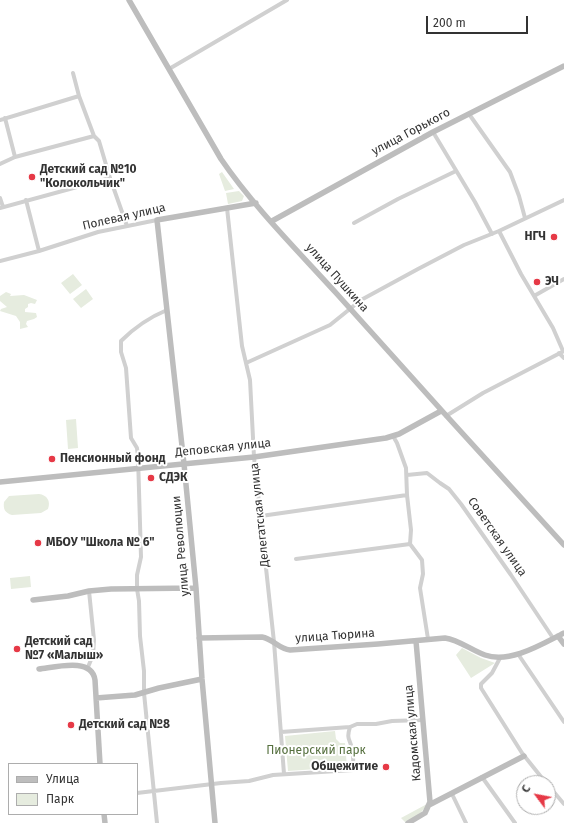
<!DOCTYPE html>
<html>
<head>
<meta charset="utf-8">
<style>
  body { margin:0 }
  #map { position:relative; width:564px; height:823px; overflow:hidden; background:#fff; font-family:"Fira Sans",sans-serif }
  canvas { display:block }
  .legend { position:absolute; left:8px; top:763px; width:130px; height:52px; box-sizing:border-box; background:#fff; border:1px solid #adadad; margin:0; padding:5px 7px; list-style:none; font-size:12px; color:#333 }
  .legend li { display:flex; align-items:center; gap:8px; height:20px }
  .legend b { width:20px; border:1px solid #adadad }
  .north { position:absolute; left:516px; top:775px; width:40px; height:40px; box-sizing:border-box; background:#fff; border:1px solid #adadad; border-radius:50%; rotate:302deg; font-size:11px; font-weight:700; line-height:16px; text-align:center; color:#333 }
  .north::after { content:''; display:block; margin:auto; width:14px; height:18px; background:#e63946; clip-path:polygon(50% 0,100% 100%,50% 72%,0 100%) }
  .scale { position:absolute; left:426px; top:16px; width:102px; height:18px; box-sizing:border-box; border:2px solid #333; border-top:0; padding-left:5px; font-size:12px; line-height:14px; white-space:nowrap; color:#333; -webkit-text-stroke:3px #fff; paint-order:stroke }
</style>
</head>
<body>
<div id="map">
<canvas width="564" height="823"></canvas>
<ul class="legend">
<li><b style="height:5px;background:#bdbdbd"></b>Улица</li>
<li><b style="height:11px;background:#e6ecdf"></b>Парк</li>
</ul>
<div class="north">С</div>
<div class="scale">200 m</div>
</div>
<script>
const context = document.querySelector('canvas').getContext('2d');
context.lineJoin = 'round';
function paint(path, color) { context.fillStyle = color; context.fill(path, 'evenodd'); }
function strokePath(path, color, width, dash) { context.strokeStyle = color; context.lineWidth = width; context.lineCap = dash ? 'butt' : 'round'; context.setLineDash(dash || []); context.stroke(path); }
function write(font, color, halo, rows, align = 'center') {
  context.font = font + ' "Fira Sans",sans-serif'; context.lineWidth = 4; context.setLineDash([]); context.textBaseline = 'middle'; context.strokeStyle = halo; context.fillStyle = color; for (const [text, x, y, turn = 0] of rows) {
    context.save(); context.translate(x, y); context.rotate((+turn || 0) * Math.PI / 180); context.textAlign = isNaN(turn) ? turn : align; if (halo) context.strokeText(text, 0, 0); context.fillText(text, 0, 0); context.restore();
  }
}
paint(new Path2D(`
  M 222,172 L 234,189 L 225,191 L 219,174 Z
  M 239,191 L 244,196 L 242,201 L 228,204 L 226,193 Z
  M 73,274 L 82,285 L 70,294 L 61,283 Z
  M 86,289 L 93,299 L 81,308 L 73,299 Z
  M 6,292 L 11,294 L 10,296 L 24,295 L 37,300 L 35,304 L 31,303 L 28,304 L 28,307 L 25,309 L 25,312 L 36,313 L 37,317 L 34,319 L 27,321 L 26,324 L 28,327 L 20,329 L 20,322 L 16,316 L 0,311 L 1,309 L 7,307 L 0,301 L 0,296 Z
  M 76,419 L 78,448 L 68,449 L 66,420 Z
  M 39,494 C 47,495 51,501 48,509 L 41,513 L 12,515 C 5,513 3,509 4,502 L 9,496 Z
  M 30,576 L 31,587 L 11,589 L 10,578 Z
  M 462,648 L 481,658 L 495,663 L 471,678 L 456,655 Z
  M 335,731 L 336,739 L 340,743 L 345,743 L 347,767 L 288,771 L 285,736 Z
  M 427,804 C 422,814 414,818 405,822 L 401,818 Z`), '#e6ecdf');
strokePath(new Path2D(`
  M 169,69 L 287,0
  M 79,96 L 94,136 L 99,141 L 110,178 L 127,226
  M 469,114 L 510,172 L 519,196 L 525,218
  M 5,118 L 15,157
  M 0,120 L 79,96 L 73,73
  M 433,132 L 475,202 L 492,234
  M 0,164 L 15,157 L 94,136
  M 0,198 L 3,207
  M 26,200 L 39,251
  M 0,208 L 110,178
  M 227,208 L 242,346 L 250,380 L 254,457 L 274,642 L 284,774
  M 354,223 L 398,199 L 456,171
  M 499,231 L 521,274 L 553,328 L 563,351
  M 0,261 L 39,251 L 98,232 L 157,220
  M 534,296 L 564,279
  M 559,353 L 564,358
  M 246,363 L 330,325 L 361,300 L 418,269 L 464,245 L 499,231 L 564,200
  M 446,416 L 483,393 L 564,351
  M 393,436 L 397,443 L 406,468 L 407,495 L 411,530 L 410,544 L 422,560 L 423,574 L 420,588 L 428,639
  M 407,475 L 427,473 L 440,483 L 449,489 L 461,504 L 511,575 L 553,638
  M 261,516 L 407,495
  M 296,559 L 410,544
  M 518,654 L 564,722
  M 500,658 L 492,673 L 481,684 L 481,688 L 522,753 L 546,783
  M 88,667 L 93,655 L 94,640 L 89,591
  M 281,732 L 350,727 L 357,724 L 376,724 L 392,721 L 423,720
  M 482,777 L 515,823
  M 548,785 L 564,804
  M 137,793 L 221,783 L 249,781 L 273,775 L 353,770 C 353,763 354,756 352,749 C 350,738 346,740 350,727
  M 452,794 L 466,823
  M 157,823 L 144,693 L 144,671 L 140,636 L 139,601 L 137,589 L 137,575 L 141,557 L 138,457 L 137,448 L 131,438 L 126,368 L 121,352 L 121,341 C 134,328 150,317 167,310`), '#d0d0d0', 4);
strokePath(new Path2D(`
  M 129,0 L 221,159 C 253,206 298,251 337,294 C 412,378 488,462 564,545
  M 272,221 L 433,132 L 564,66
  M 0,482 L 254,457 L 386,438 L 399,434 L 441,411
  M 33,600 L 68,596 L 89,591 L 111,589 L 196,588
  M 558,636 L 564,644
  M 199,638 L 262,637 C 273,639 279,649 290,650 L 378,644 L 445,638 C 459,640 471,650 485,655 C 510,664 542,644 564,633
  M 39,669 C 56,667 92,657 95,680 L 100,764
  M 96,698 L 135,695 L 159,688 L 202,679
  M 429,805 L 524,756
  M 104,814 L 105,823
  M 215,823 L 202,679 L 196,588 L 184,464 L 157,220 L 256,203
  M 408,823 L 425,813 L 430,802 L 416,641`), '#bdbdbd', 5.5);
for (const [x, y, r, color] of [
  [32,177,4,"#e63946"],
  [554,237,4,"#e63946"],
  [537,282,4,"#e63946"],
  [52,459,4,"#e63946"],
  [151,478,4,"#e63946"],
  [38,543,4,"#e63946"],
  [17,649,4,"#e63946"],
  [71,725,4,"#e63946"],
  [386,767,4,"#e63946"]
]) { const dot = new Path2D(); dot.arc(x, y, r, 0, 2 * Math.PI); context.fillStyle = color; context.fill(dot); strokePath(dot, '#fff', 1.5); }
write('12px', '#333', '#fff', [
  ["улица Горького",411,132,-28],
  ["Полевая улица",124,217,-13],
  ["улица Пушкина",337,278,48],
  ["Деповская улица",223,448,-6],
  ["Делегатская улица",260,515,-96],
  ["Советская улица",497,537,55],
  ["улица Революции",181,546,-95],
  ["улица Тюрина",335,636,-4],
  ["Кадомская улица",413,733,-95]
]);
write('bold 12px', '#333', '#fff', [
  ["Детский сад №10",40,170],
  ["\"Колокольчик\"",40,184],
  ["НГЧ",546,237,"right"],
  ["ЭЧ",545,282],
  ["Пенсионный фонд",60,459],
  ["СДЭК",159,478],
  ["МБОУ \"Школа № 6\"",46,543],
  ["Детский сад",25,642],
  ["№7 «Малыш»",25,656],
  ["Детский сад №8",79,725],
  ["Общежитие",378,767,"right"]
], 'left');
write('12px', '#56703f', '#fff', [
  ["Пионерский парк",316,751]
]);
</script>
</body>
</html>
